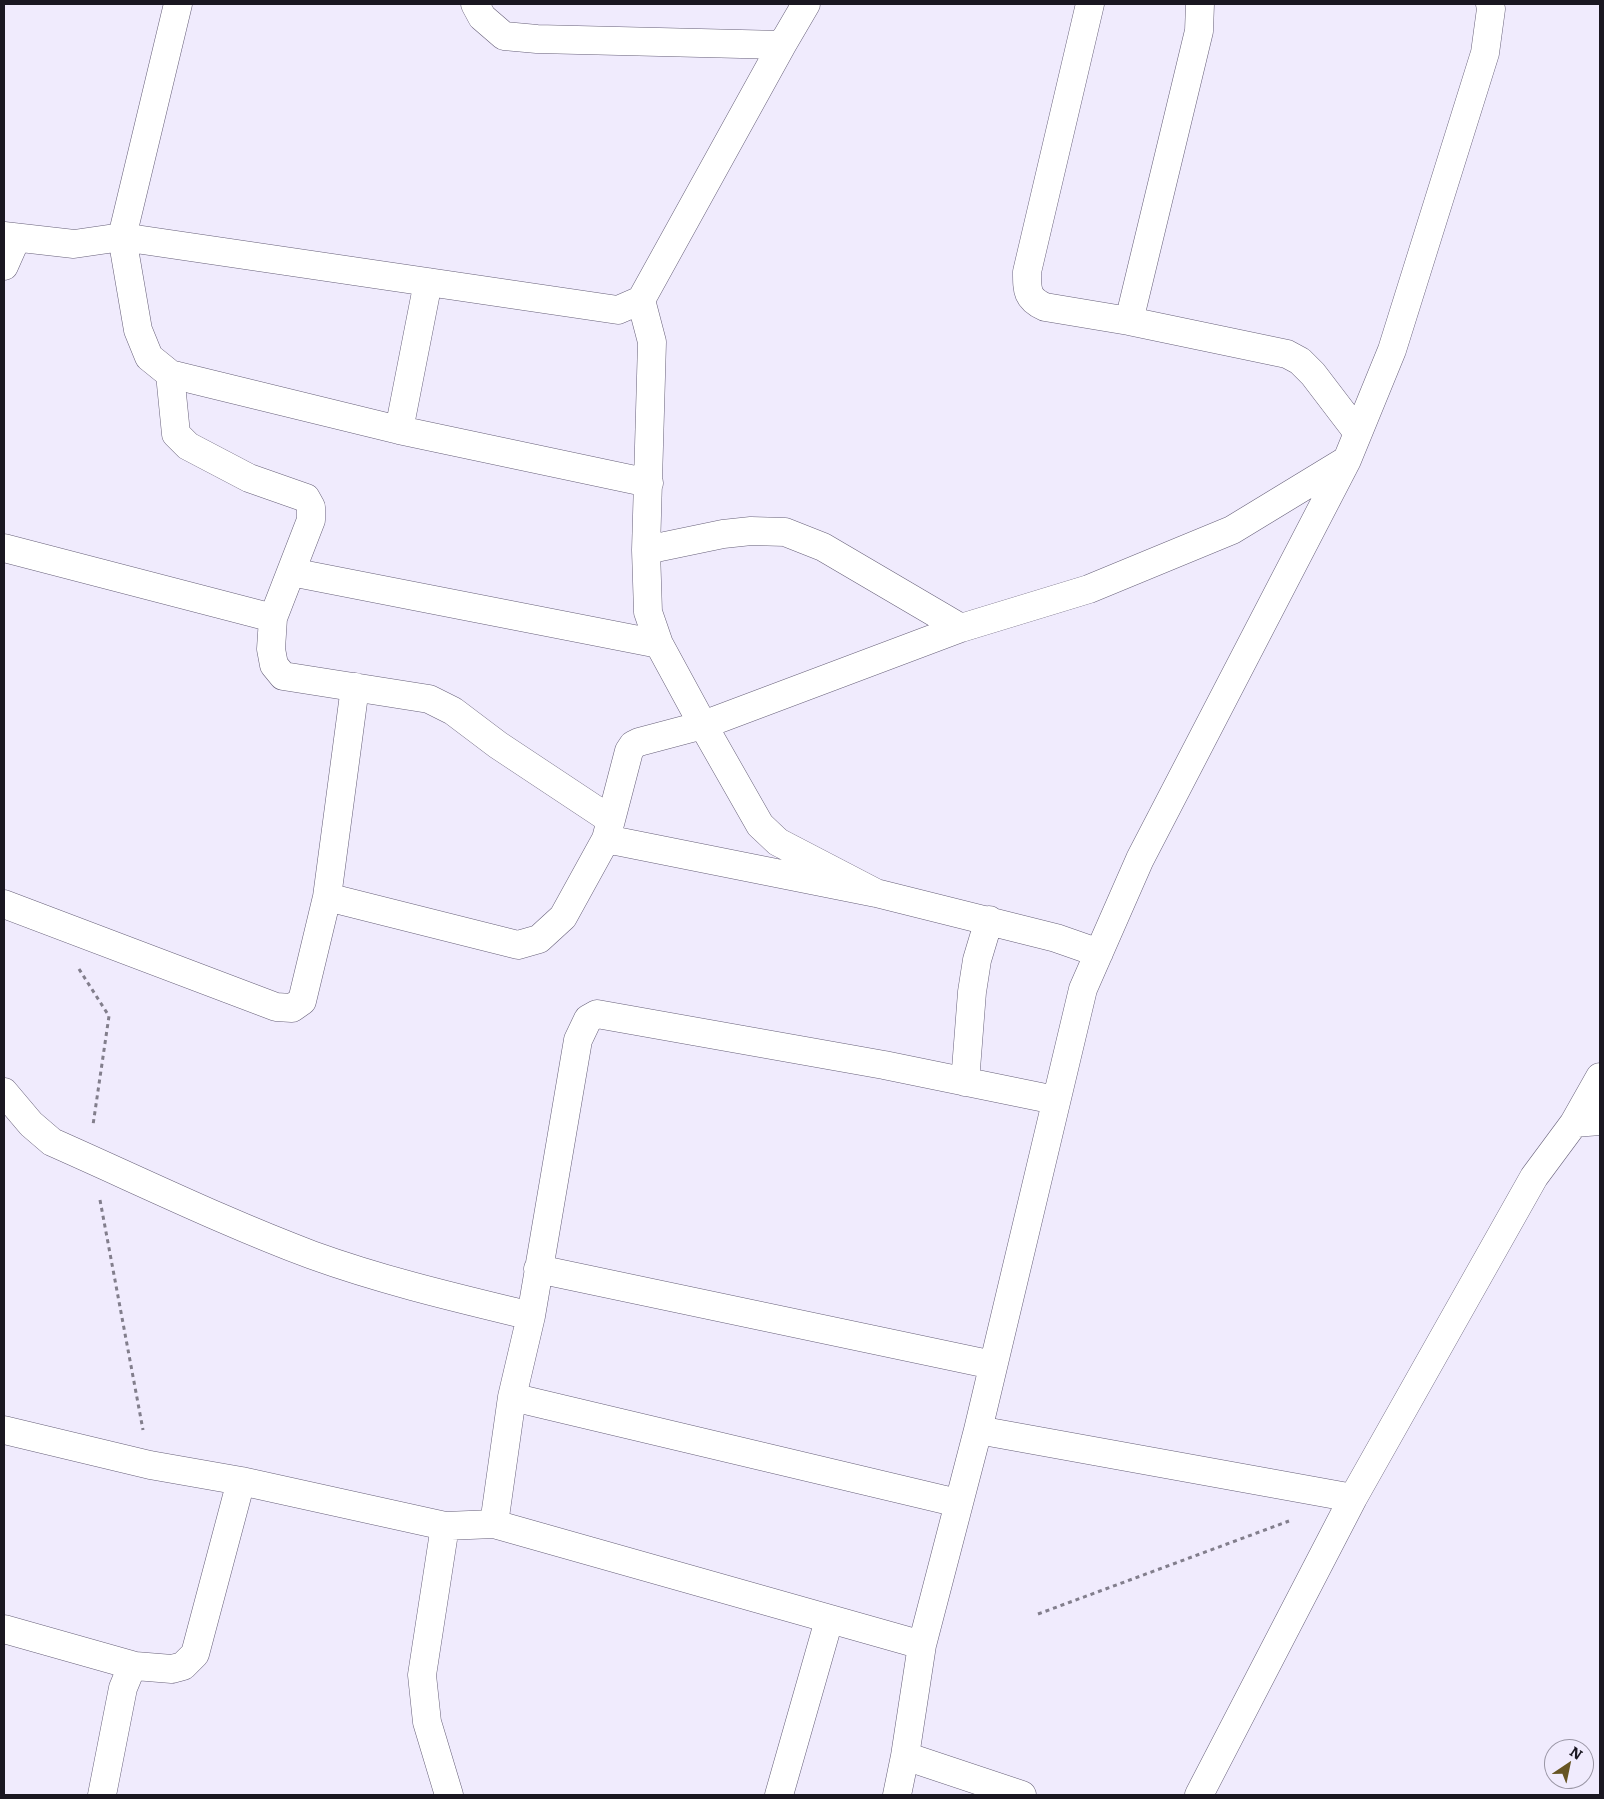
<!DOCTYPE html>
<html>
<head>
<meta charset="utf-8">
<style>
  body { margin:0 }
  #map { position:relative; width:1604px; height:1799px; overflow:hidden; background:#f0ebfd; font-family:Literata,serif }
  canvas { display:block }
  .frame { position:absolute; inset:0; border:5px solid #1a1721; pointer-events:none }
  .north { position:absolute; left:1544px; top:1739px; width:50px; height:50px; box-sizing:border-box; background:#f0ebfd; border:1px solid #9a96a5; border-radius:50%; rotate:34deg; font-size:14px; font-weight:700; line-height:20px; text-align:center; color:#1a1721 }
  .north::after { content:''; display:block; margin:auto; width:18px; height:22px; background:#665422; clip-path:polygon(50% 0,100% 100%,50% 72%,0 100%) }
</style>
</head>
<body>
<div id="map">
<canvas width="1604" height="1799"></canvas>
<div class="frame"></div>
<div class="north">N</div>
</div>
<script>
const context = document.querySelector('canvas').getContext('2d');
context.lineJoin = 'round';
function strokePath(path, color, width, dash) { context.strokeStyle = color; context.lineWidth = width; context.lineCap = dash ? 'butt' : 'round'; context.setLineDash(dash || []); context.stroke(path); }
const minor = new Path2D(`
  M 178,4 L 122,237 L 138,330 L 149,357 L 170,374 L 399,430 L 649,483
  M 475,4 L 482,17 L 504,36 L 537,39 L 782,45
  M 1090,4 L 1027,272 C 1027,291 1027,299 1045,307 L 1129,321 L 1287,354 L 1300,361 L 1313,374 L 1358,433
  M 4,236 L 74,244 L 122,237 L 618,310 L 641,300 L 782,45 L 806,4
  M 4,266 L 16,239
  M 641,300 L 652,342 L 646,550 L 648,612 L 659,644 L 703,725 L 760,825 L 778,842 L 876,893
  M 1129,321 L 1199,31 L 1200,4
  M 170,374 L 176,434 L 188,446 L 249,478 L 306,498 L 311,507 L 311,520 L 273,618 L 271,649 L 274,665 L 283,676 L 429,699 L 453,711 L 498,745 L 611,820
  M 399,430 L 428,282
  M 4,548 L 273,618
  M 646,550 L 723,534 L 751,531 L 785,532 L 823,547 L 961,628
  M 291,572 L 659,644
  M 606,839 L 876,893 L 1056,938 L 1099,953
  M 327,897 L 518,945 L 539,939 L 563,917 L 606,839 L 629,751 L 633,745 L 639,742 L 703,725 L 961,628 L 1089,589 L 1232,530 L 1347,460
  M 4,904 L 276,1007 L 292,1008 L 302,1001 L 327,897 L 355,687
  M 965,1082 L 972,992 L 977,960 L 989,920
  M 4,1092 L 31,1124 L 52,1142 C 138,1180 224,1222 312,1255 C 384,1281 457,1298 531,1316
  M 1574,1123 L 1600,1077
  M 538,1269 L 993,1365
  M 512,1397 L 958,1503
  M 4,1430 L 150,1465 L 241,1481 L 445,1526 L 494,1524 L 922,1645
  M 978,1430 L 1353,1498
  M 494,1524 L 512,1397 L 531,1316 L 578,1040 L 588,1019 L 597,1014 L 884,1065 L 1055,1100
  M 445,1526 L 422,1675 L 427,1722 L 449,1795
  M 4,1629 L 135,1666
  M 905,1756 L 1022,1795
  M 102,1795 L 123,1688 L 130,1671 L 135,1666 L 172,1669 L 183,1666 L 195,1654 L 241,1481
  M 779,1795 L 829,1620
  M 897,1795 L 905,1756 L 922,1645 L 978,1430 L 1083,989 L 1140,859 L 1347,460 L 1392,350 L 1485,53 L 1491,9 L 1490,4
  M 1199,1795 L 1353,1498 L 1534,1177 L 1574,1123 L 1600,1121`);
strokePath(minor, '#676079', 29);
strokePath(new Path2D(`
  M 79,969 L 109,1016 L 93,1125
  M 100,1200 L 143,1430
  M 1038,1614 L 1289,1521`), '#827e8c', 3, [4, 4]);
strokePath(minor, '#fff', 28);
</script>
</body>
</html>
